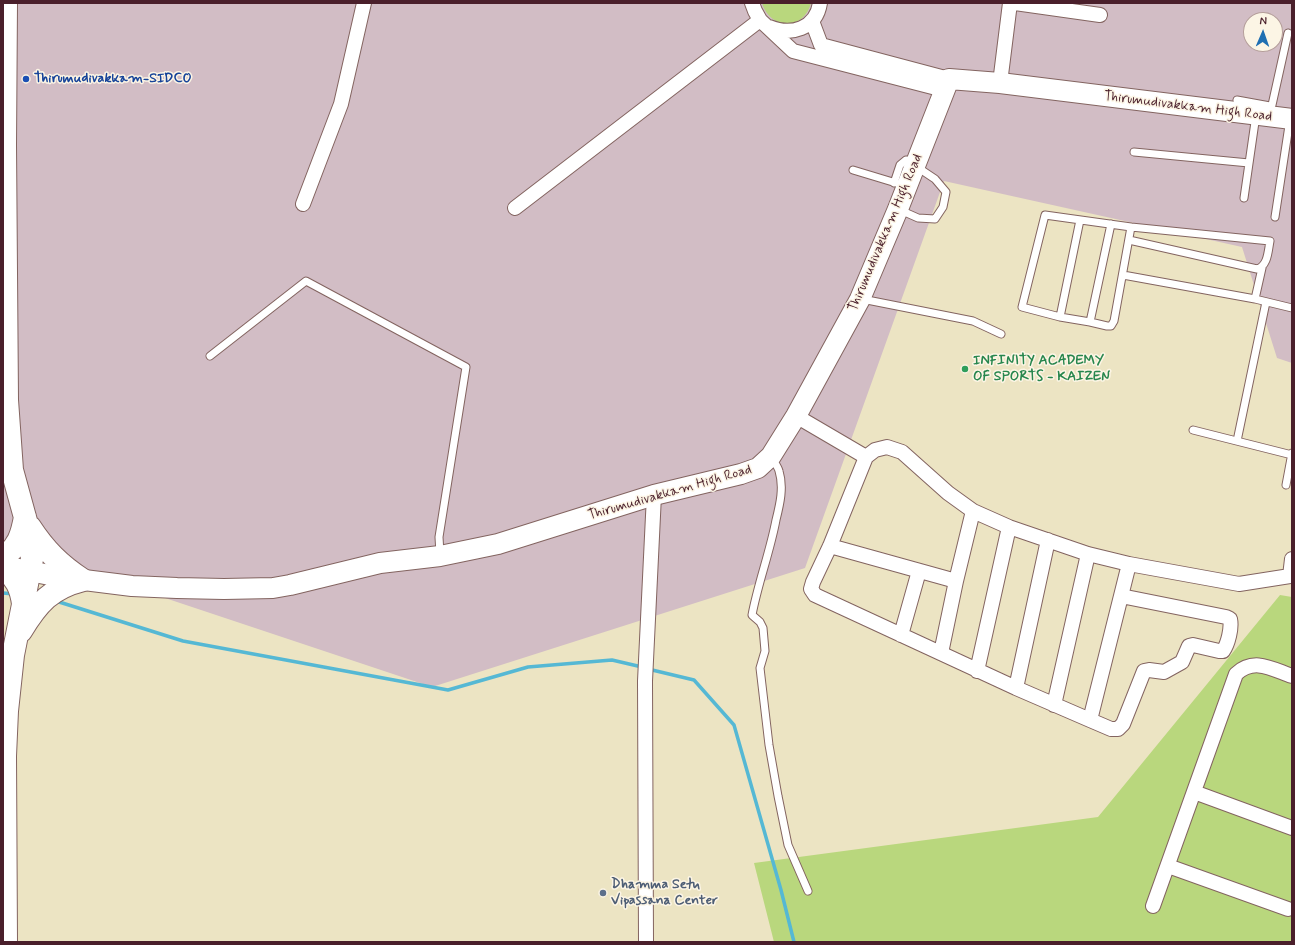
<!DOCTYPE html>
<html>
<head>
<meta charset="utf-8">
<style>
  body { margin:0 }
  #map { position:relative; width:1295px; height:945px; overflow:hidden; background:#ece4c3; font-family:Mynerve,sans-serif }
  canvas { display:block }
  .frame { position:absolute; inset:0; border:4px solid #4a1f2b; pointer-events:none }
  .north { position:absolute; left:1243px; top:12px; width:40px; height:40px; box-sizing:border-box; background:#fcf5e5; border:1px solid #b59f9b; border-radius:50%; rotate:2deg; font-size:11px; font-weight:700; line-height:16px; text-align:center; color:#4a1f2b }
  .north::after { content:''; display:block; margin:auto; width:14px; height:18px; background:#1f6fb2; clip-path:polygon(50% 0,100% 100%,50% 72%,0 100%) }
</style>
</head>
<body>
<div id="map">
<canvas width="1295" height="945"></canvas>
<div class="frame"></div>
<div class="north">N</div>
</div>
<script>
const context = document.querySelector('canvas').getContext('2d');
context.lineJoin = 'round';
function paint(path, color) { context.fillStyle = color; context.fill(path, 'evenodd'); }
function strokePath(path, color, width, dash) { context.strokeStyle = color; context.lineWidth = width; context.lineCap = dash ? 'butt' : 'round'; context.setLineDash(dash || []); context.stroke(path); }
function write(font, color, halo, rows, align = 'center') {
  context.font = font + ' Mynerve,sans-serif'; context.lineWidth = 3; context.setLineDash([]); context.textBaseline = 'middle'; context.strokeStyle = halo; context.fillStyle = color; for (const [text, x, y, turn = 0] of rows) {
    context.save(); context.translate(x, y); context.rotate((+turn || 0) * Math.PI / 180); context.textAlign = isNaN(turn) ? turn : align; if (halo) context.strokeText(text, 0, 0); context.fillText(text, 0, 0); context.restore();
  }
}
paint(new Path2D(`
  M 3,3 L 1292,3 L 1292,363 L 1277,358 L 1242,247 L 944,181 L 805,568 L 432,687 L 3,544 ZM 1251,20 L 1275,20 L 1275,44 L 1251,44 Z`), '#d2bdc5');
paint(new Path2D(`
  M 762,3 L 811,3 C 804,31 770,30 762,3 Z
  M 1280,595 L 1292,597 L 1292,942 L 774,942 L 754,863 L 1098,817 Z`), '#b9d77d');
strokePath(new Path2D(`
  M 3,593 L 14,594
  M 56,601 L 183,641 L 448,690 L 528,667 L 612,660 L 642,667
  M 648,669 L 694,680 L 734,725 L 781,890 L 794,942`), '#55b8d4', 3.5);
const service = new Path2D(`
  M 1237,100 L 1270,106 L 1272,105 L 1288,33
  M 1134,152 L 1249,163
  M 853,170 L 906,186
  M 894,183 L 900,165 L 906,160 L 914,161
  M 1244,198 L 1256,115
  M 900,210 L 918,218 L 935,219 L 943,207 L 946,192 L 935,179 L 917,167
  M 1275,217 L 1290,119
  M 1129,240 L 1257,269 C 1268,266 1268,251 1270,241 L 1141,228 L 1131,227 L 1045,215 L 1022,307 L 1060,317 L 1090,322 L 1107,326 L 1111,326 L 1114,321 L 1131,227
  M 1123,275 L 1255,299 L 1292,308
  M 862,299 L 973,321 L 1001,334
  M 1255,299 L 1262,268
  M 1060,317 L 1080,220
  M 1090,322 L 1111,224
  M 210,356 L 306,281 L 466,367 L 439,537 L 440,554
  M 1193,430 L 1292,455
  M 1237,441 L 1266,302
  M 772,458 C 774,462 778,467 779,471 C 784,487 780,504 776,520 C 770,552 758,583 752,615 L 760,622 L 763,628 L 765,651 L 760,668 L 769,745 L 778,796 L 788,845 L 808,891
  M 1286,485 L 1292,453`);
const minor = new Path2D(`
  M 752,3 L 755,11 L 760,20 L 793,51 L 944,90
  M 1015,3 L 1100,15
  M 812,21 L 821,45 L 949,79
  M 769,27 C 791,36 816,29 820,3
  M 1000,83 L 1010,3
  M 303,204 L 341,104 L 364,3
  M 515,208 L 760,20
  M 796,416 L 866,457
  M 830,546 L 956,581
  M 1129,564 L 1090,720 L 1016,688 L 815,595 L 811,589 L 813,582 L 830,546 L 866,457 L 875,450 L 887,447 L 902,452 L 948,493 L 973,511 L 1009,527 L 1088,554 L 1129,564 L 1239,584 L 1290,576 L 1292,559
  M 901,635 L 919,571
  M 941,653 L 956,581 L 973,511
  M 977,671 L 1009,527
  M 1016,688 L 1048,540
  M 1054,705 L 1088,554
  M 1090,720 L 1111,729 L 1118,729 L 1123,724 L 1144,671 L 1149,670 L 1164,672 L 1182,662 L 1189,646 L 1193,645 L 1219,651 L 1223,651 C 1228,644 1232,628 1230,619 L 1226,617 L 1121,596
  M 1194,792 L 1292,828
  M 1168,866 L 1288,909
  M 1153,906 L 1236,674 C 1254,657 1272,669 1292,676
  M 646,942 L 645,681 L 654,495`);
const secondary = new Path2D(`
  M 14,568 L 60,577 L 132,586 L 177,588 L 224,589 L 273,588 L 290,585 L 380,563 L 440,556 L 498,544 L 654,495 L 741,474 L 758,468 L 771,456 L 796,416 L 860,299 L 898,209 L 949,79 L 1000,83 L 1292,119`);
const primary = new Path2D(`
  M 30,527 C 45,550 60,565 83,580
  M 3,557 C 18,548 22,534 25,517
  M 3,568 C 16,578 21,588 23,604
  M 21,631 C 38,603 51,588 83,580
  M 6,942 L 5,756 L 7,711 L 13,655 L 32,559 L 29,532 L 12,470 L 7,400 L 5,145 L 6,3`);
strokePath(service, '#836460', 9);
strokePath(minor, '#836460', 16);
strokePath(secondary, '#836460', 22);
strokePath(primary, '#836460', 24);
strokePath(service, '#fff', 7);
strokePath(minor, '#fff', 14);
strokePath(secondary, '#fff', 20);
strokePath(primary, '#fff', 22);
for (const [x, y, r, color] of [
  [26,79,4,"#1a4fb4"],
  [965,369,4,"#2e9e5b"],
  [603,893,4,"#5c6f8a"]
]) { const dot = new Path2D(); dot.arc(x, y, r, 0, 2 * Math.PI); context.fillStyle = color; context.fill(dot); strokePath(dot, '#fcf5e5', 1.5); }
write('bold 14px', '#164399', '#fcf5e5', [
  ["Thirumudivakkam-SIDCO",34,79]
], 'left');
write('14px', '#4a1f2b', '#fcf5e5', [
  ["Thirumudivakkam High Road",1188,107,7],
  ["Thirumudivakkam High Road",886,233,-67],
  ["Thirumudivakkam High Road",670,493,-16]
]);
write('bold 14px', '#27864d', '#fcf5e5', [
  ["INFINITY ACADEMY",973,361],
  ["OF SPORTS - KAIZEN",973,377]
], 'left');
write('bold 14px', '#4e5e75', '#fcf5e5', [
  ["Dhamma Setu",611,885],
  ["Vipassana Center",611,901]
], 'left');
</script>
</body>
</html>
